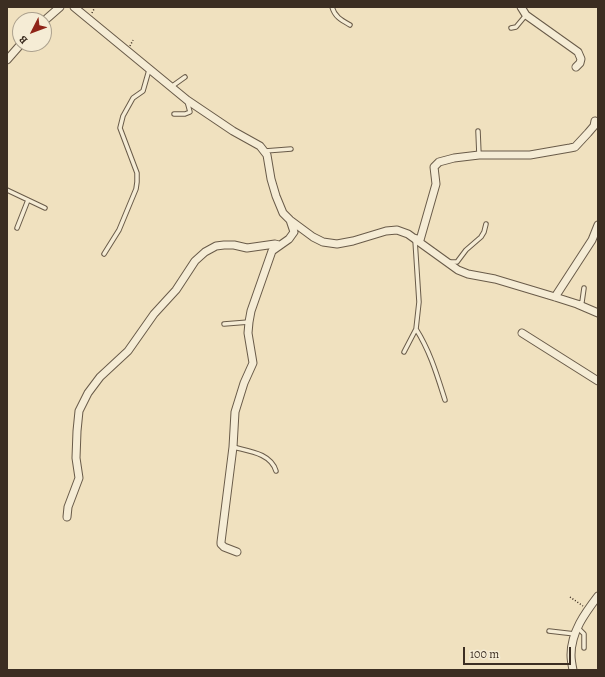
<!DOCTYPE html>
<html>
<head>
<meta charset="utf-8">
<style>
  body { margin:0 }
  #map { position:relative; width:605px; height:677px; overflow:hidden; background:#f0e1bf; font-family:Alegreya,serif }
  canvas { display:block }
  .frame { position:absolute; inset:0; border:8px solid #3c2e22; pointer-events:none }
  .north { position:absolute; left:12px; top:12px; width:40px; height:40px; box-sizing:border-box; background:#f5ecd5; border:1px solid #aba08d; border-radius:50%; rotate:228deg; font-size:11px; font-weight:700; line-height:16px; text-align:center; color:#3c2e22 }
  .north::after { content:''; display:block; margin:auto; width:14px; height:18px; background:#8f2418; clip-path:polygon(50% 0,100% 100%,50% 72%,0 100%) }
  .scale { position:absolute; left:463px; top:647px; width:108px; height:18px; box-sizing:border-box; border:2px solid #3c2e22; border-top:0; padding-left:5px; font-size:12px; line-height:14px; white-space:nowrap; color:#3c2e22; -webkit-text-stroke:3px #f5ecd5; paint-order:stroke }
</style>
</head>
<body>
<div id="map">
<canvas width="605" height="677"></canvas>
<div class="frame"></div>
<div class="north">B</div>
<div class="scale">100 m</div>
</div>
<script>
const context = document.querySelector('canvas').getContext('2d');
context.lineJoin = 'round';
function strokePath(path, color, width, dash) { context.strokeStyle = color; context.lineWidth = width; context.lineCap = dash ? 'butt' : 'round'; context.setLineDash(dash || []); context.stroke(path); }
const lane = new Path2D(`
  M 332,7 C 335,17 341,20 350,25
  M 511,28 L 516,27 L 526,15
  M 171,87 L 185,77
  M 174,114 L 185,114 L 190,112 L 187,101
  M 478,131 L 479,155
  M 265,151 L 291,149
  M 7,190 L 45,208
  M 17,228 L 28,200
  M 104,254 L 119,230 L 136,189 L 137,182 L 137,173 L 120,128 L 123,116 L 133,98 L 143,91 L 149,70
  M 449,262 L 457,262 L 466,250 L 481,237 L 484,232 L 486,224
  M 578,304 L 582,302 L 584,288
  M 224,324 L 249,322
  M 416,329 C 430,351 437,375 445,400
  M 404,352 L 416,329 L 419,302 L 415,240
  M 233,447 C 248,451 271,453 276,471
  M 578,628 L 584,634 L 584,648
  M 549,631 L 575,634`);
const street = new Path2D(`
  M 74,7 L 187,100 L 233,131 L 260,146 L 267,155 L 271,179 L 276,196 L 283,213 L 290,220 L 313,237 L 323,242 L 337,244 L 353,241 L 386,231 L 397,230 L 408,234 L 458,270 L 468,274 L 495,279 L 555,297 L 577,304 L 598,313
  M 521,7 L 526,15 L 578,52 L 581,59 L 580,63 L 576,67
  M 44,21 L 60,7
  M 7,60 L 21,44
  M 414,238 L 420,240 L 436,184 L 434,167 L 439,162 L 454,158 L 479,155 L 530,155 L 570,148 L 575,147 L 588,133 L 594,126 L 595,121
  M 555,297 L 592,240 L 598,225
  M 522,333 L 598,381
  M 67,517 L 68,507 L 79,478 L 76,458 L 77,431 L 79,411 L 88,393 L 100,377 L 128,351 L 154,314 L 176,290 L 195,261 L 205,252 L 216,246 L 224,245 L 234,245 L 247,248 L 275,244 L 279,245
  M 237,552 L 224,547 L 221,544 L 221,542 L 233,447 L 235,412 L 244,383 L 253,363 L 248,333 L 249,322 L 251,311 L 272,251 L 289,239 L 294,232 L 290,220
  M 573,670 C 572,665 571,660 571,655 C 571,632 585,613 598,596`);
strokePath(lane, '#695b49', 5.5);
strokePath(street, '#695b49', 9);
strokePath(new Path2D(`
  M 92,13 L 95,7
  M 15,28 L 20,27
  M 130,46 L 133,40
  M 570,597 L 583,606`), '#3c2e22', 1.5, [1, 2]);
strokePath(lane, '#f5ecd5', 3.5);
strokePath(street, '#f5ecd5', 7);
</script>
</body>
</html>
